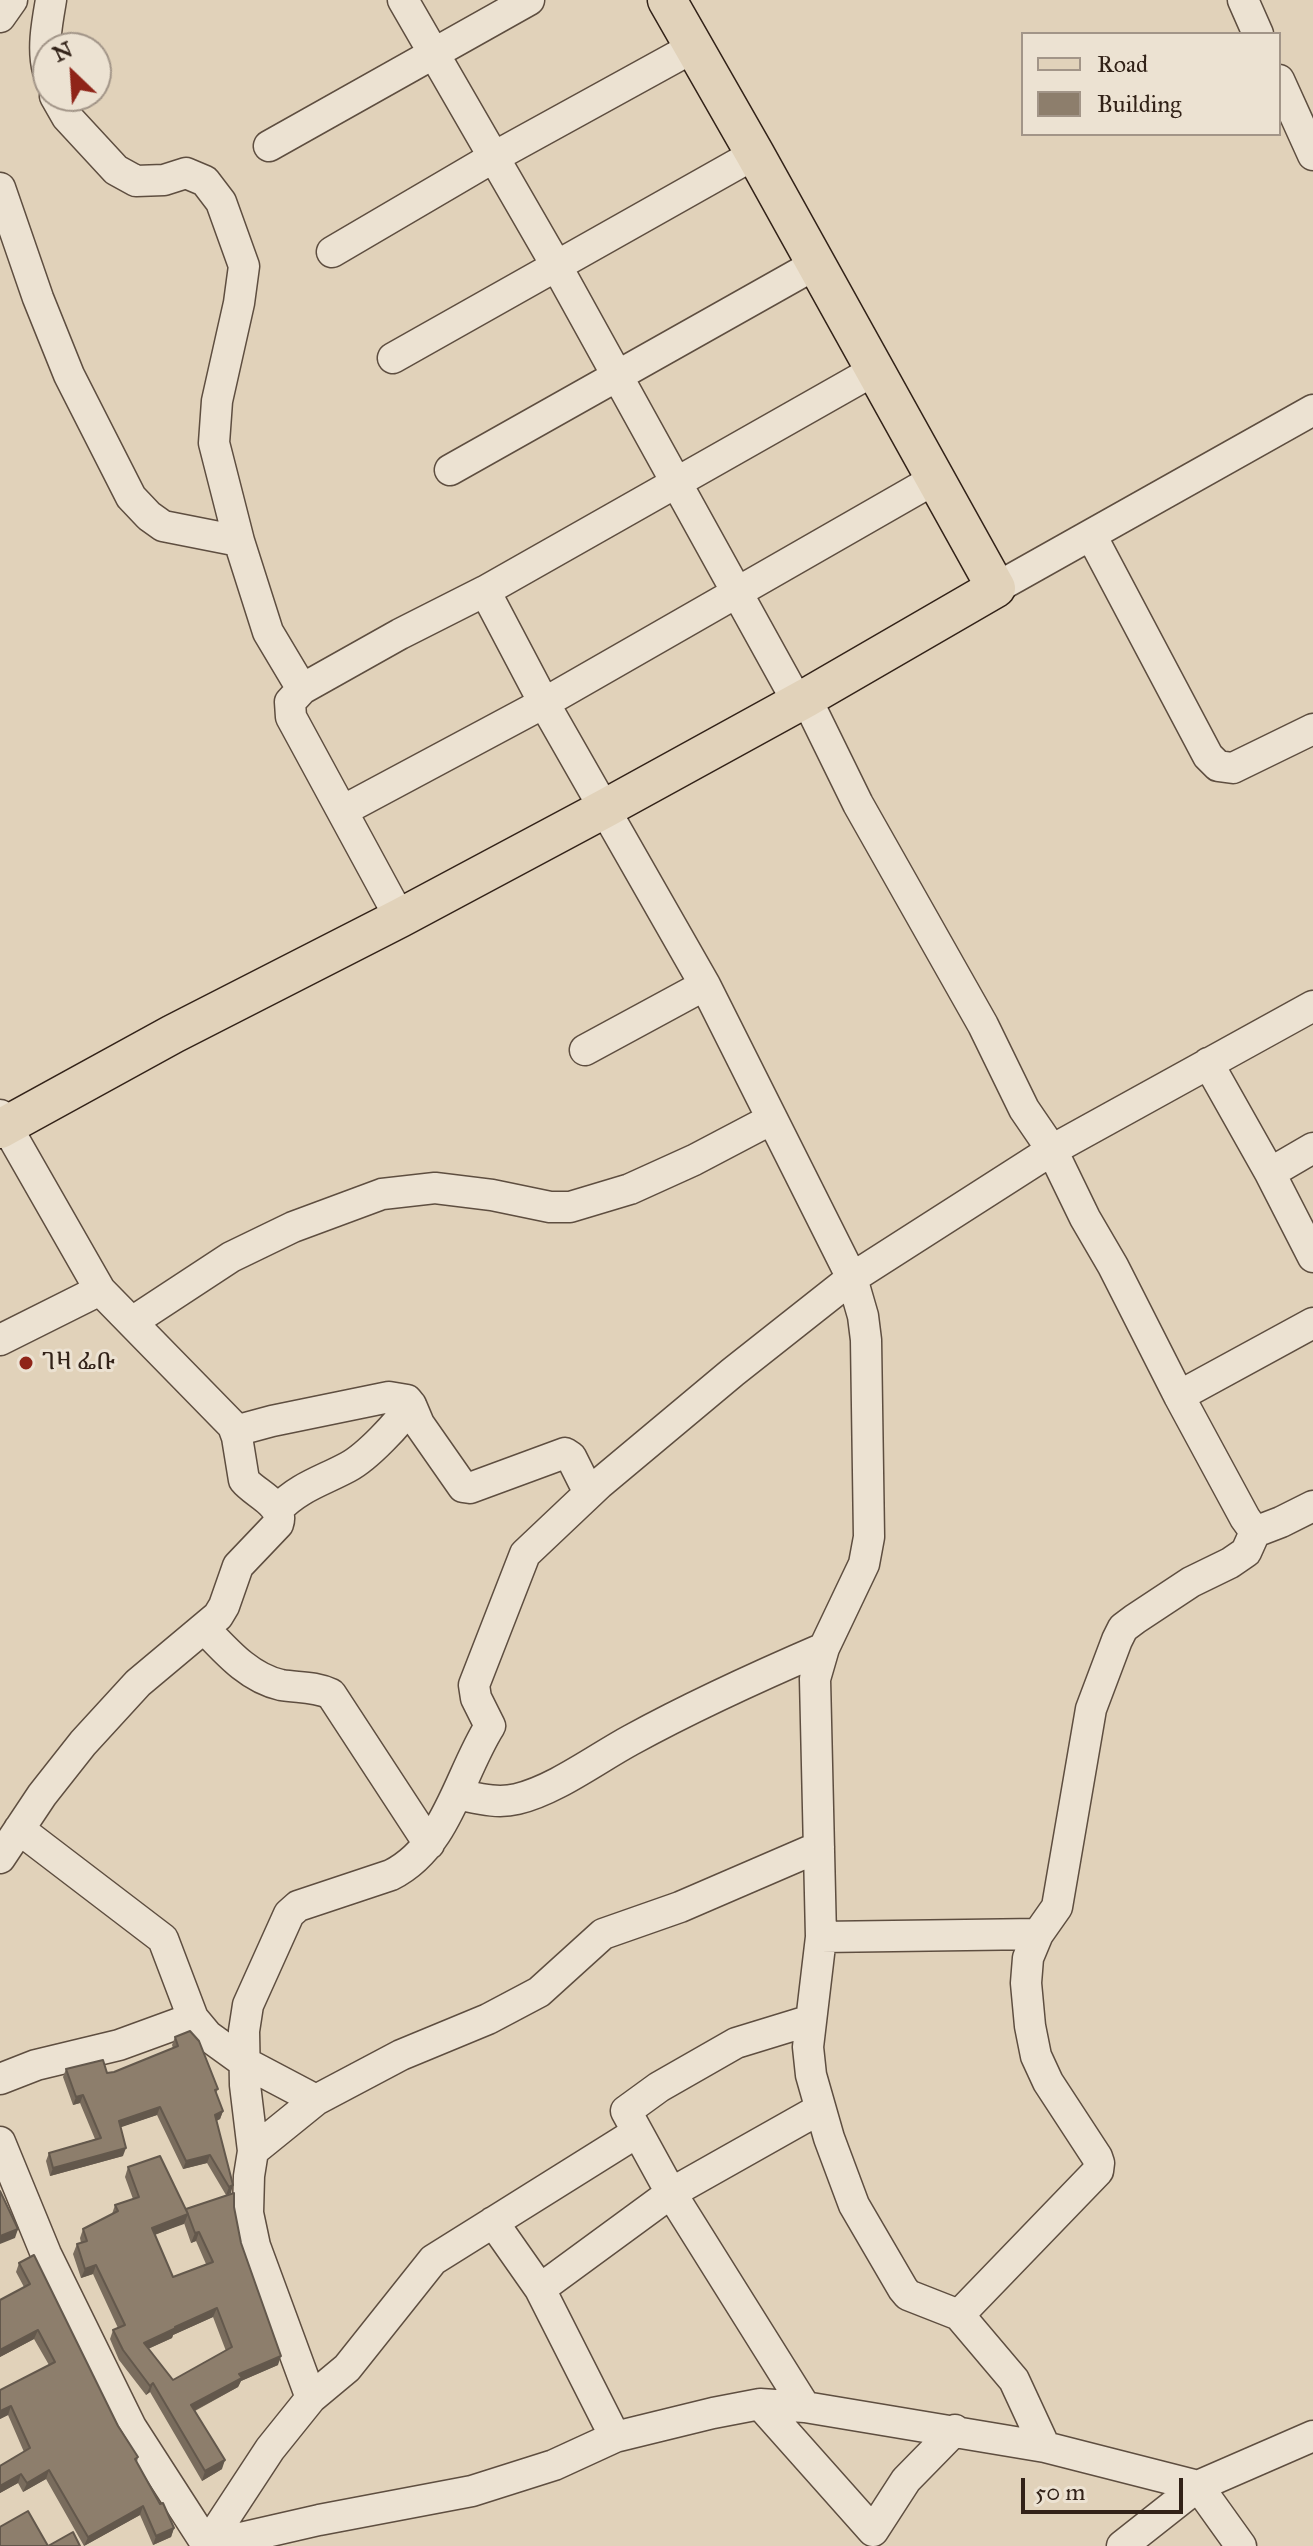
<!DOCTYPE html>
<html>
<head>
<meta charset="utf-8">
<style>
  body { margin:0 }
  #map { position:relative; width:1313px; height:2546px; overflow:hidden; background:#e1d2ba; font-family:"IM FELL Great Primer",serif }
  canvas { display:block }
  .legend { position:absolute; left:1021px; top:32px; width:260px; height:104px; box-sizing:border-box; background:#ece2d2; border:2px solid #a29588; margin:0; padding:10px 14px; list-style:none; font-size:24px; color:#322218 }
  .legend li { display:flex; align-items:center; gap:16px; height:40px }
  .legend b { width:40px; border:2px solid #a29588 }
  .north { position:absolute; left:32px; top:32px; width:80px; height:80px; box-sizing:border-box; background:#ece2d2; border:2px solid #a29588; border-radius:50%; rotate:335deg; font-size:22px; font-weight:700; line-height:32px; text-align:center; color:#322218 }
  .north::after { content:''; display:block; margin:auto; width:28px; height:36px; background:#8f2418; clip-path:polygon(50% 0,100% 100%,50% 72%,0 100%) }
  .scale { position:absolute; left:1021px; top:2478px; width:162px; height:36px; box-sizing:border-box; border:4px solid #322218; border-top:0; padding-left:10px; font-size:24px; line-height:28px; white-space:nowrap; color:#322218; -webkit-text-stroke:6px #ece2d2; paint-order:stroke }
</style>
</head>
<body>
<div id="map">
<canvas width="1313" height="2546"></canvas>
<ul class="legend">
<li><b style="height:10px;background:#e1d2ba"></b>Road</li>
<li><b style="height:22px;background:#8d7e6c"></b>Building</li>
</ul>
<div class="north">N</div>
<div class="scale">50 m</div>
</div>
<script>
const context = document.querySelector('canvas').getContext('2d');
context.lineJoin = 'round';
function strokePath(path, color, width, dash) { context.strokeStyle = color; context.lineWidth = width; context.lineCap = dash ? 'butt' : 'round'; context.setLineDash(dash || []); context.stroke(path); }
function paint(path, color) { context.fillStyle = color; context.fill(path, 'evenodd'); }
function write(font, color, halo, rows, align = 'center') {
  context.font = font + ' "IM FELL Great Primer","Noto Serif Ethiopic",serif'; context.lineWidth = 6; context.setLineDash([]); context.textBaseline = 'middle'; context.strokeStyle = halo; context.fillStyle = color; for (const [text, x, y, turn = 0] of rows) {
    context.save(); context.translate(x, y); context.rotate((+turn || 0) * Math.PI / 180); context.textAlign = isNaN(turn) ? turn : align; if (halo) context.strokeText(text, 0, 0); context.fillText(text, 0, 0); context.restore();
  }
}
const minor = new Path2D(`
  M 403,0 L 556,265 L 797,701
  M 1243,0 L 1258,34
  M 0,17 L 12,0
  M 48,71 C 42,49 47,23 51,0
  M 1279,80 L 1313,155
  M 55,96 L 67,117 L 116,170 L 136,181 L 164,180 L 186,173 L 205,181 L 221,202 L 244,266 L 239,303 L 217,401 L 214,443 L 239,541 L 268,632 L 302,689
  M 269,146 L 529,0
  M 0,188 L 38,298 L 69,375 L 131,497 L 149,516 L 163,526 L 239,541
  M 332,252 L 494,157 L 694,47
  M 393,358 L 755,154
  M 450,470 L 816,264
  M 1091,535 L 1208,756 L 1218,766 L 1233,768 L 1313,729
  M 996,588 L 1313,410
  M 485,591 L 544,703 L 705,985 L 852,1278 L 863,1316 L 866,1340 L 869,1537 L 864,1564 L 824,1648 L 815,1679 L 821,1937 L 808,2047 L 811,2075 L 829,2138 L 854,2205 L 903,2289 L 908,2295 L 959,2315 L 1014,2380 L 1045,2447
  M 806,698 L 858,804 L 983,1025 L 1024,1109 L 1052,1150 L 1085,1218 L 1113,1266 L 1179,1396 L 1245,1518 L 1255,1532 L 1281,1522 L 1313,1506
  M 344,810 L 544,703 L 935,479
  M 400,918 L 291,717 L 290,702 L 302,689 L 400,634 L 485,591 L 875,370
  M 585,1050 L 705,985
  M 1208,1063 L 1270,1173 L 1313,1257
  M 0,1115 L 100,1290 L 0,1340
  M 1270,1173 L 1313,1148
  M 132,1322 L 231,1257 L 293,1227 L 382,1194 L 435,1188 L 492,1195 L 550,1207 L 570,1207 L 630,1189 L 694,1160 L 772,1119
  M 1179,1396 L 1313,1323
  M 411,1405 L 419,1424 L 463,1487 L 470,1488 L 565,1453 L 571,1457 L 589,1493
  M 235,1431 L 272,1421 L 389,1397 L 407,1400 L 411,1405 C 399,1423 367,1457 348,1467 C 322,1481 299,1487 278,1509
  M 205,1629 C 226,1651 249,1678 281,1685 C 298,1688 314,1686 331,1694 L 429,1844
  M 457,1794 C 477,1798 496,1804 517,1799 C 555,1790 596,1759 631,1740 C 693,1706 759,1676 824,1648
  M 19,1829 L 163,1939 L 193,2018 L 208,2036 L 244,2062 L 316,2100
  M 0,1858 L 42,1795 L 83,1743 L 138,1683 L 218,1616 L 224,1606 L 238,1566 L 278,1524 C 285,1504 255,1494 244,1480 L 237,1437 L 233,1426 L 100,1290
  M 821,1937 L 1038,1934
  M 0,2079 L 36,2065 L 119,2045 L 193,2018
  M 0,2142 L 46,2254 L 131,2427 L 207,2545 L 270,2449 L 311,2398 L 347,2368 L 433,2260 L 636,2133
  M 253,2151 L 316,2100 L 401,2055 L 488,2019 L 539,1992 L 603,1934 L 680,1907 L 819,1847
  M 493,2222 L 540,2289 L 615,2437
  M 540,2289 L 671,2193 L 820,2109
  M 959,2315 L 1098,2171 L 1099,2163 L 1097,2157 L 1048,2082 L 1036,2056 L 1030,2026 L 1026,1983 L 1028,1958 L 1038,1934 L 1057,1907 L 1091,1709 L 1117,1640 L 1123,1628 L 1135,1619 L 1191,1582 L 1230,1563 L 1246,1552 L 1255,1532
  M 311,2398 L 255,2246 L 248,2213 L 249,2176 L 253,2151 L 245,2085 L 244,2031 L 248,2005 L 289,1914 L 298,1906 L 391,1875 C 447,1847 459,1775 490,1726 L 476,1698 L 474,1685 L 525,1554 L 599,1484 L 733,1372 L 852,1278 L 1052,1150 L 1313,1006
  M 760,2404 L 873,2531 L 906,2480 L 955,2430
  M 805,2407 L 671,2193 L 626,2111 L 659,2087 L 736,2043 L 811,2020
  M 205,2546 L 319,2520 L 472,2491 L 554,2465 L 615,2437 L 713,2413 L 760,2404 L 805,2407 L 1045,2447 L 1198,2486 L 1241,2546
  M 1122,2546 L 1198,2486 L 1313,2436`);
const major = new Path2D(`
  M 0,1129 L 173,1034 L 400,918 L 604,809 L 806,698 L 996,588 L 755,154 L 667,0`);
strokePath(minor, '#5e4e40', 33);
strokePath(major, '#322218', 41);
strokePath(minor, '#ece2d2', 30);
strokePath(major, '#e1d2ba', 38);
paint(new Path2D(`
  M 175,2037 L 218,2089 L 216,2093 L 223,2111 L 220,2119 L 216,2121 L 231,2193 L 226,2195 L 207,2163 L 183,2169 L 157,2115 L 120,2127 L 123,2156 L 50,2176 L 46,2161 L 49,2153 L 95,2139 L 80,2103 L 73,2105 L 63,2077 L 66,2069 L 107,2073 L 114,2072 L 173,2048 L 172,2045 Z
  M 128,2167 L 186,2210 L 234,2207 L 241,2243 L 278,2365 L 241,2381 L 238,2387 L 195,2411 L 222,2469 L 202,2481 L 150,2392 L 146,2395 L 119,2360 L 110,2339 L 113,2330 L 118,2328 L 93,2274 L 81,2278 L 73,2254 L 77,2244 L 81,2243 L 80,2238 L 83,2229 L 112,2214 L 115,2205 L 133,2199 L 125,2177 ZM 184,2223 L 191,2243 L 196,2241 L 206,2264 L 173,2277 L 155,2235 ZM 213,2317 L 226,2351 L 173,2380 L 148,2349 L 172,2338 L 173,2335 Z
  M 19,2263 L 138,2457 L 137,2462 L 174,2528 L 171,2537 L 153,2545 L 140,2515 L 84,2546 L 46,2479 L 23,2492 L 18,2483 L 0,2493 L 0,2466 L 24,2452 L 8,2415 L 0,2419 L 0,2390 L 49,2365 L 34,2339 L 0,2357 L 0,2300 L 24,2287 L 16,2272 Z`), '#796c5d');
paint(new Path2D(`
  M 83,2095 L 80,2103 L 73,2105 L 76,2097 Z
  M 160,2107 L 157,2115 L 116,2129 L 119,2121 Z
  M 223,2111 L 220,2119 L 212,2123 L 215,2115 Z
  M 126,2148 L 123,2156 L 50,2176 L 53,2168 Z
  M 210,2155 L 207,2163 L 183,2169 L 186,2161 Z
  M 233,2185 L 231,2193 L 226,2195 L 229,2187 Z
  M 188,2214 L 184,2224 L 148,2237 L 152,2228 Z
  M 18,2229 L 15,2238 L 0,2244 L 0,2236 Z
  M 199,2232 L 196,2241 L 191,2243 L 195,2233 Z
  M 96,2265 L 93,2274 L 81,2278 L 85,2269 Z
  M 217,2308 L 213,2317 L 173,2335 L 172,2338 L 141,2352 L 144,2343 L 175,2327 Z
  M 38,2330 L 34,2339 L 0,2357 L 0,2350 Z
  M 281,2356 L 278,2365 L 241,2381 L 238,2387 L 188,2414 L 191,2405 L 239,2374 Z
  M 153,2383 L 150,2392 L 146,2395 L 150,2386 Z
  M 11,2406 L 8,2415 L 0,2419 L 0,2411 Z
  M 225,2460 L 222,2469 L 202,2481 L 205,2471 Z
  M 49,2470 L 46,2479 L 23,2492 L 27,2483 Z
  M 21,2474 L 18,2483 L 0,2493 L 0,2486 Z
  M 143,2506 L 140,2515 L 84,2546 L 88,2537 Z
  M 174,2528 L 171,2537 L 153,2545 L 156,2536 Z`), '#63584c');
const building = new Path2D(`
  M 190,2031 L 199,2041 L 218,2089 L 215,2090 L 223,2111 L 215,2115 L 233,2185 L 229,2187 L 210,2155 L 186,2161 L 160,2107 L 119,2121 L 126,2148 L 53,2168 L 49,2153 L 101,2138 L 83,2095 L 76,2097 L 66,2069 L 103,2060 L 107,2073 L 114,2072 L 178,2046 L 175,2037 Z
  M 160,2156 L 188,2214 L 152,2228 L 173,2277 L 213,2262 L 199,2232 L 195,2233 L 186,2209 L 234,2193 L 234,2207 L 241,2243 L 281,2356 L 239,2374 L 242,2378 L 191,2405 L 225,2460 L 205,2471 L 153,2383 L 150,2386 L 123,2350 L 113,2330 L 125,2325 L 96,2265 L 85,2269 L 77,2244 L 87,2241 L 83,2229 L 118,2211 L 115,2205 L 139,2197 L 128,2167 ZM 217,2308 L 232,2347 L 173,2380 L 144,2343 L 176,2328 L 175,2327 Z
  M 0,2191 L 18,2229 L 0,2236 Z
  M 34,2255 L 118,2426 L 138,2457 L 135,2459 L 160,2504 L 163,2503 L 174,2528 L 156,2536 L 143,2506 L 88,2537 L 49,2470 L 27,2483 L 21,2474 L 0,2486 L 0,2466 L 30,2448 L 11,2406 L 0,2411 L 0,2390 L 55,2362 L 38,2330 L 0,2350 L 0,2300 L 30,2284 L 19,2263 Z
  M 28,2511 L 48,2546 L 0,2546 L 0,2527 Z
  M 73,2532 L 80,2546 L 48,2546 Z`);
paint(building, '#8d7e6c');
strokePath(building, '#63584c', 2);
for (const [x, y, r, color] of [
  [26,1363,8,"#8f2418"]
]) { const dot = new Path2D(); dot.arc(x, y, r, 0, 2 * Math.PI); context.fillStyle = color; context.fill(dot); strokePath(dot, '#ece2d2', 3); }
write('24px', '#322218', '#ece2d2', [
  ["ገዛ ፌቡ",42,1363]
], 'left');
</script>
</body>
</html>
